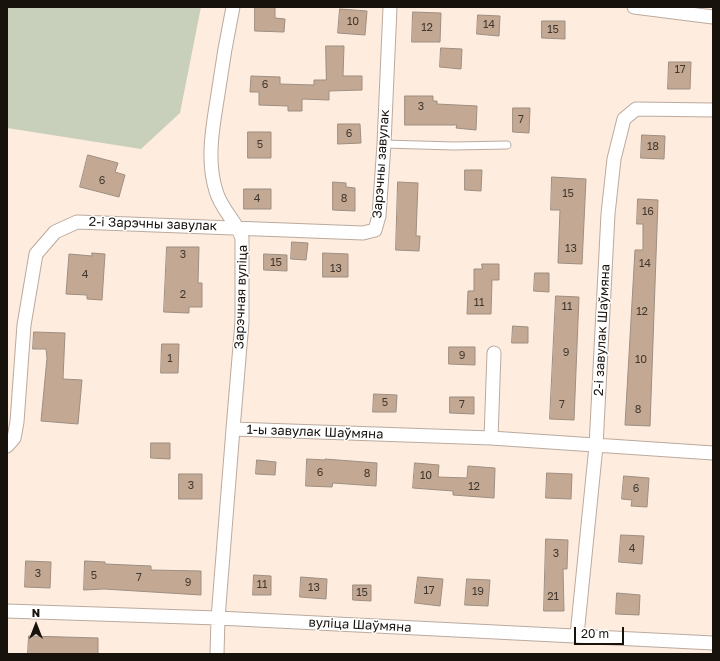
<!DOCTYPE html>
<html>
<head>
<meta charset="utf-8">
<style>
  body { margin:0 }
  #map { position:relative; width:720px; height:661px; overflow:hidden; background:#feecde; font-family:"Golos Text",sans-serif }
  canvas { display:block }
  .frame { position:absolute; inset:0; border:8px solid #18120d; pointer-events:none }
  .north { position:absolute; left:16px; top:605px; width:40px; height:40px; -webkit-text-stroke:3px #fff; paint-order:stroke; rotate:0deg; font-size:11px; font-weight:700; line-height:16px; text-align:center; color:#18120d }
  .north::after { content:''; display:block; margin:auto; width:14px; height:18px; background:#18120d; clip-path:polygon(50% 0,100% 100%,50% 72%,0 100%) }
  .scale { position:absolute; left:574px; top:627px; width:50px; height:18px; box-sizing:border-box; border:2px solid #18120d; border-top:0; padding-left:5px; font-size:12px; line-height:14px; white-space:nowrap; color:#18120d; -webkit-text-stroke:3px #fff; paint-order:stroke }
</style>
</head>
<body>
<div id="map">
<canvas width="720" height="661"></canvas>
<div class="frame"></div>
<div class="north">N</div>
<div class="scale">20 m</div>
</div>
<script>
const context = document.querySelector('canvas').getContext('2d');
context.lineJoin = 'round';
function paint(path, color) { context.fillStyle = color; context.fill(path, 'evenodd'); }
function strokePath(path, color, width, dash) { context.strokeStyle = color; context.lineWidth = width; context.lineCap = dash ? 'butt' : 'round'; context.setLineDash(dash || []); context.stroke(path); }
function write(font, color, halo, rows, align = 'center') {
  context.font = font + ' "Golos Text",sans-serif'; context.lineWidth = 3; context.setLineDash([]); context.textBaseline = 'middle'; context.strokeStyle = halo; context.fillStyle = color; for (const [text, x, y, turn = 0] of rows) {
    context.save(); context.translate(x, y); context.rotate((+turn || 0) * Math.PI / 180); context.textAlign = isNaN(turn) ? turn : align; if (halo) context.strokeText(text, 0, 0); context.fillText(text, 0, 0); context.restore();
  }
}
paint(new Path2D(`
  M 7,7 L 201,7 L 180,113 L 141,149 L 7,128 Z`), '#c8d0bc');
const building = new Path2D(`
  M 255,7 L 275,7 L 275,18 L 285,19 L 284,32 L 255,31 Z
  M 340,9 L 367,11 L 365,35 L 338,33 Z
  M 413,12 L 441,13 L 440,42 L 412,42 Z
  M 478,15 L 500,16 L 499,36 L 477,34 Z
  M 542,21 L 565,21 L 565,39 L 542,38 Z
  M 326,46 L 344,46 L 343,76 L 362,76 L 362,90 L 329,91 L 329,100 L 302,99 L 302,111 L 288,111 L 288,106 L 259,105 L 259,92 L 250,92 L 251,76 L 280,77 L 280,84 L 314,85 L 314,80 L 326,80 Z
  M 441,48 L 462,49 L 461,69 L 440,67 Z
  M 669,62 L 691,62 L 690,89 L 668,89 Z
  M 405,96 L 433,96 L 433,101 L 437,101 L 437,104 L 477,106 L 476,130 L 456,128 L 457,125 L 405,125 Z
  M 513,108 L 530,108 L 529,133 L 513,132 Z
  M 338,124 L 360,124 L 361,143 L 338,144 Z
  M 248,132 L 271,132 L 271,158 L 248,158 Z
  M 642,135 L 665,136 L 664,159 L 641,158 Z
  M 88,155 L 118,163 L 115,172 L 125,175 L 119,197 L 80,187 Z
  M 465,170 L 482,170 L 481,191 L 465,190 Z
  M 552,177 L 586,179 L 582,264 L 558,263 L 560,210 L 551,210 Z
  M 333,182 L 346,183 L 346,187 L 355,188 L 355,211 L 333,210 Z
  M 398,182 L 418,183 L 416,236 L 420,236 L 419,251 L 396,250 Z
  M 244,189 L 271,189 L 271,209 L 244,209 Z
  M 638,199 L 658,200 L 650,426 L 625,425 L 635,250 L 643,250 L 643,224 L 637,224 Z
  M 292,242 L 308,243 L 306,260 L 291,259 Z
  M 167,247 L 199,247 L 198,283 L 202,283 L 202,307 L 189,307 L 189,313 L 164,312 Z
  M 92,253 L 105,254 L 102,300 L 87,299 L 87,295 L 66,294 L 69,254 L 92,256 Z
  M 323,253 L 348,254 L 348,277 L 323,277 Z
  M 264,254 L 287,255 L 287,271 L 264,270 Z
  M 482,264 L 499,264 L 499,280 L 492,280 L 491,314 L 467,314 L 468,291 L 474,291 L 474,269 L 482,269 Z
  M 535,273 L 549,273 L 549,292 L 534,291 Z
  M 556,296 L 579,297 L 574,420 L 550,419 Z
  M 513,326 L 528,327 L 528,343 L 512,343 Z
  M 34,332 L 65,333 L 63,379 L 82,380 L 78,424 L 41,421 L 47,358 L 46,349 L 33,349 Z
  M 162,344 L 179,344 L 178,373 L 161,373 Z
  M 449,347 L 475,347 L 475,365 L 449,364 Z
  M 374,394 L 397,395 L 396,412 L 373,412 Z
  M 450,397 L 474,397 L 474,414 L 450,413 Z
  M 151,443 L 170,443 L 170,459 L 151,458 Z
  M 307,459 L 325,460 L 325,459 L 377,463 L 376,486 L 333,483 L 332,487 L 306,486 Z
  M 257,460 L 276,462 L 275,475 L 256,474 Z
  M 415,463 L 439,465 L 438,477 L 467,478 L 468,466 L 495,468 L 494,498 L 453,495 L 453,491 L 413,488 Z
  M 547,473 L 572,474 L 571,499 L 546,498 Z
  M 179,474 L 202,474 L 202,499 L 179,499 Z
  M 624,476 L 649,478 L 647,507 L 631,506 L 632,500 L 622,499 Z
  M 621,535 L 644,536 L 642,564 L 619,562 Z
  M 546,539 L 568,540 L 567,569 L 563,569 L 564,611 L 544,611 Z
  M 26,561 L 51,562 L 50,588 L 25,587 Z
  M 85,561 L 105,562 L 105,564 L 151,566 L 151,570 L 201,571 L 201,595 L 104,589 L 84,590 Z
  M 254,575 L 271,576 L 271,595 L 253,595 Z
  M 301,577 L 327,579 L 326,599 L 300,597 Z
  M 418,577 L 443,579 L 440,606 L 415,603 Z
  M 467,579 L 490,580 L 488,606 L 465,605 Z
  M 353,585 L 371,585 L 371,601 L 353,600 Z
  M 617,593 L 640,595 L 639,615 L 616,614 Z
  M 29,636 L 98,638 L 98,654 L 28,654 Z`);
paint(building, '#c3a994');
strokePath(building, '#9d8e81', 1);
const lane = new Path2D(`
  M 384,144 L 454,146 L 507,145`);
const street = new Path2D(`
  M 634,7 L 713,17
  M 233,429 L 242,322 L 242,238 C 236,221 221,209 216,191 C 206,159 213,126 218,94 C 222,65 227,36 233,7
  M 491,438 L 494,353
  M 7,446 L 14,438 L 17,422 L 24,325 L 36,254 L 55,232 L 77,222 L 363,233 L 375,230 L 379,216 L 384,144 L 390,7
  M 7,611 L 218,618 L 713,643
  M 577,635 L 596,446 L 608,214 L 614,159 L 624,119 L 636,109 L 713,110
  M 217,654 L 218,618 L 233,429 L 491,438 L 713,453`);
strokePath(lane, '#bbaa9e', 9);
strokePath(street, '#bbaa9e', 15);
strokePath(lane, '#fff', 7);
strokePath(street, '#fff', 13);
write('11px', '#43382f', null, [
  ["10",353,22],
  ["14",489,25],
  ["12",427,28],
  ["15",553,30],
  ["17",680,70],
  ["6",265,85],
  ["3",421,107],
  ["7",521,120],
  ["6",349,134],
  ["5",260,145],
  ["18",653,147],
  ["6",102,181],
  ["15",568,194],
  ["4",257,199],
  ["8",344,199],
  ["16",648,212],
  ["13",571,249],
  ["3",183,255],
  ["15",276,263],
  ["14",645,264],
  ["13",336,269],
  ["4",85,275],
  ["2",183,295],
  ["11",479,303],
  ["11",567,307],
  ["12",642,312],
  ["9",566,353],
  ["9",462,356],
  ["1",170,359],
  ["10",641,360],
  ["5",385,403],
  ["7",462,405],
  ["7",562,405],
  ["8",638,410],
  ["6",320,473],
  ["8",367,474],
  ["10",426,476],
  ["3",191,486],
  ["12",474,487],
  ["6",636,489],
  ["4",632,549],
  ["3",556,554],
  ["3",38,574],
  ["5",94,576],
  ["7",139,578],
  ["9",188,583],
  ["11",262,585],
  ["13",314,588],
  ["17",429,591],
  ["19",478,592],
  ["15",362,593],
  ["21",553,597]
]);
write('13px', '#18120d', '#fff', [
  ["Зарэчны завулак",381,164,-86],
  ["2-і Зарэчны завулак",153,224,2],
  ["Зарэчная вуліца",241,297,-88],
  ["2-і завулак Шаўмяна",602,330,-87],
  ["1-ы завулак Шаўмяна",315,432,2],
  ["вуліца Шаўмяна",360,625,3]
]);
</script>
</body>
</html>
